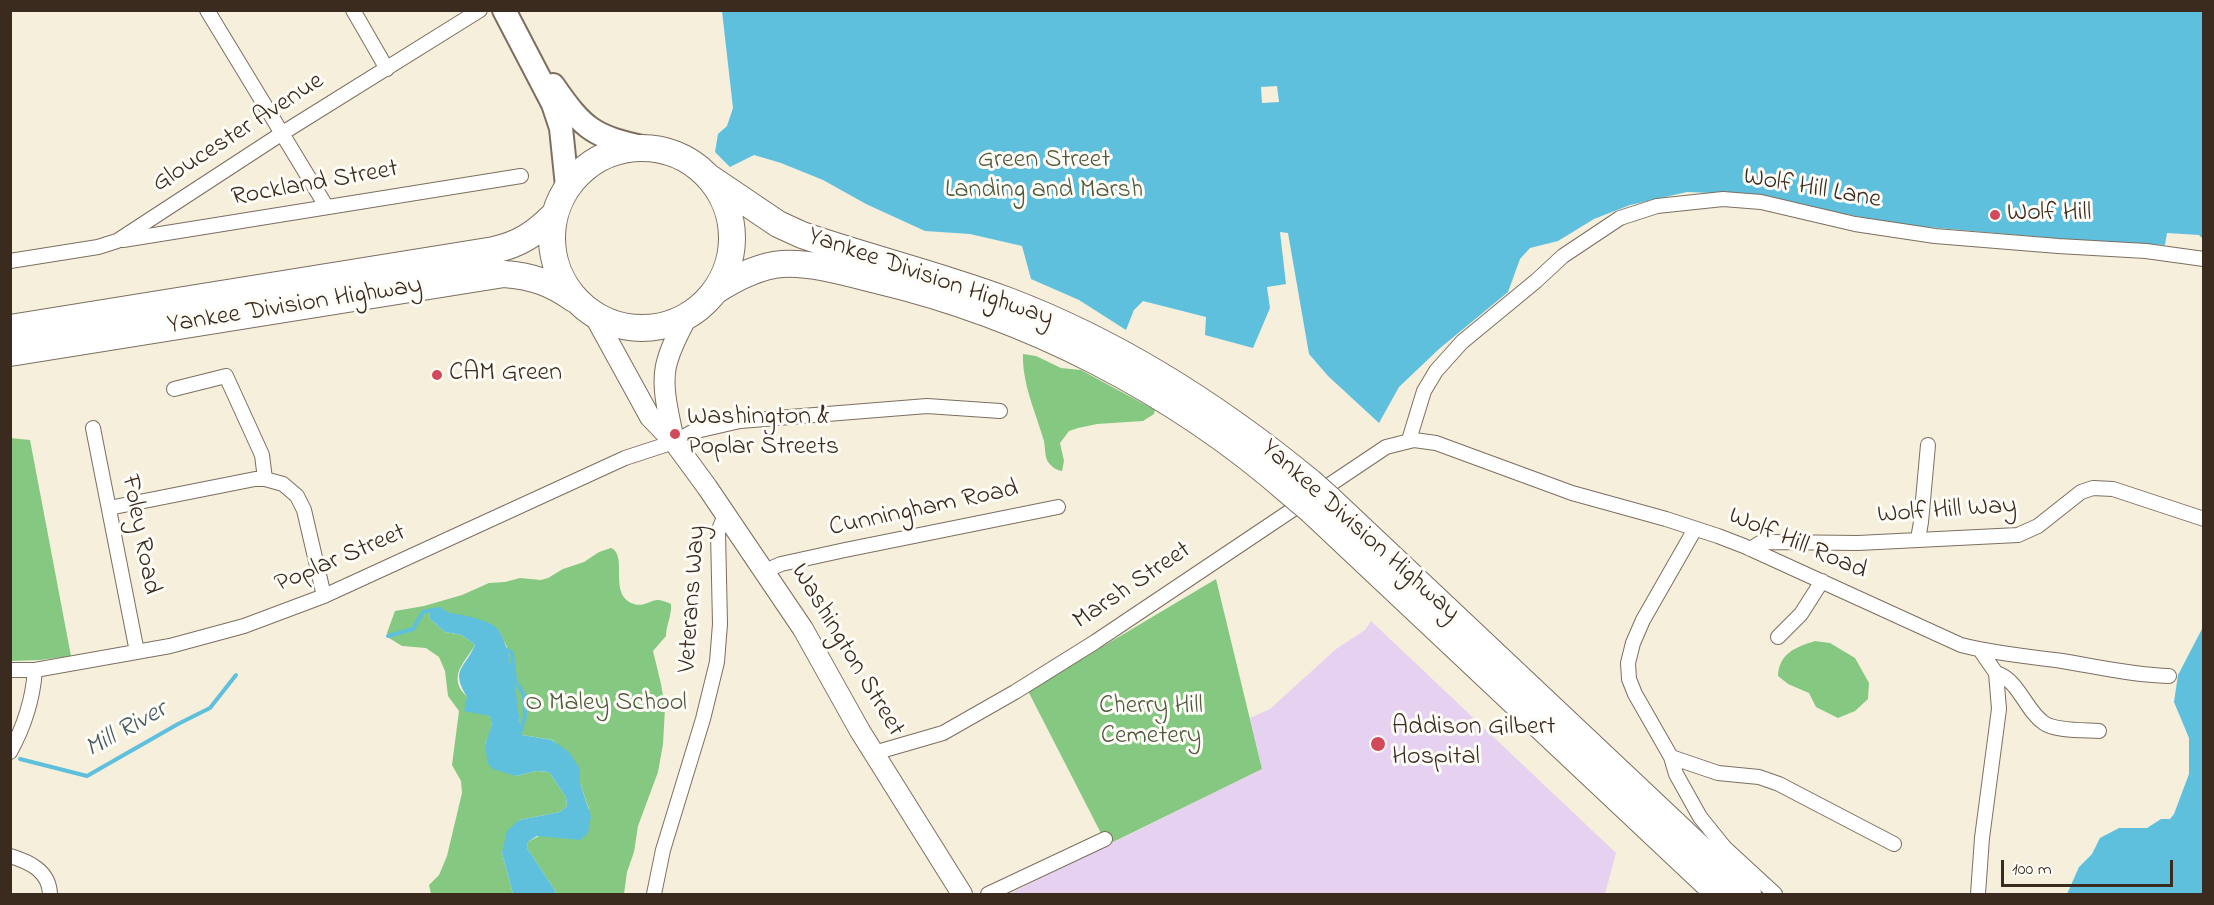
<!DOCTYPE html>
<html>
<head>
<meta charset="utf-8">
<style>
  body { margin:0 }
  #map { position:relative; width:2214px; height:905px; overflow:hidden; background:#f5efdc; font-family:"Indie Flower",sans-serif }
  canvas { display:block }
  .frame { position:absolute; inset:0; border:12px solid #3b2a1e; pointer-events:none }
  .scale { position:absolute; left:2001px; top:860px; width:172px; height:27px; box-sizing:border-box; border:3px solid #3b2a1e; border-top:0; padding-left:8px; font-size:18px; line-height:21px; white-space:nowrap; color:#3b2a1e; -webkit-text-stroke:4px #fdfcf7; paint-order:stroke }
</style>
</head>
<body>
<div id="map">
<canvas width="2214" height="905"></canvas>
<div class="frame"></div>
<div class="scale">100 m</div>
</div>
<script>
const context = document.querySelector('canvas').getContext('2d');
context.lineJoin = 'round';
function paint(path, color) { context.fillStyle = color; context.fill(path, 'evenodd'); }
function strokePath(path, color, width, dash) { context.strokeStyle = color; context.lineWidth = width; context.lineCap = dash ? 'butt' : 'round'; context.setLineDash(dash || []); context.stroke(path); }
function write(font, color, halo, rows, align = 'center') {
  context.font = font + ' "Indie Flower",sans-serif'; context.lineWidth = 6; context.setLineDash([]); context.textBaseline = 'middle'; context.strokeStyle = halo; context.fillStyle = color; for (const [text, x, y, turn = 0] of rows) {
    context.save(); context.translate(x, y); context.rotate((+turn || 0) * Math.PI / 180); context.textAlign = isNaN(turn) ? turn : align; if (halo) context.strokeText(text, 0, 0); context.fillText(text, 0, 0); context.restore();
  }
}
paint(new Path2D(`
  M 1371,621 L 1616,853 L 1605,894 L 1009,894 L 1262,769 L 1250,718 L 1270,709 L 1336,649 L 1365,630 Z`), '#e6d2f0');
paint(new Path2D(`
  M 1023,354 L 1036,356 L 1061,368 L 1081,370 L 1155,410 L 1154,414 L 1143,421 L 1097,424 L 1078,428 L 1069,431 L 1060,443 L 1064,461 L 1062,471 C 1056,470 1050,466 1047,460 C 1045,455 1045,447 1044,441 C 1036,413 1022,384 1023,354 Z
  M 10,438 L 30,440 L 71,656 L 40,660 L 11,661 Z
  M 611,548 C 629,556 607,595 634,604 C 643,607 649,601 657,600 C 661,600 667,602 671,604 C 672,616 666,625 666,636 L 653,651 L 661,684 L 665,708 L 663,744 L 658,772 L 638,826 L 634,852 L 627,872 L 624,894 L 555,894 L 556,892 L 527,848 L 528,842 L 589,809 L 580,783 L 580,769 L 553,740 L 522,735 L 507,647 L 499,631 L 430,613 L 429,618 L 445,632 L 462,635 L 475,645 C 470,654 460,665 458,674 C 453,699 490,705 492,722 C 492,729 487,738 485,745 L 516,776 L 536,771 L 549,772 L 566,797 L 567,806 L 560,812 L 519,820 L 502,853 L 513,894 L 431,894 L 429,885 L 439,875 L 447,856 L 462,793 L 461,781 L 452,765 L 459,711 L 448,696 L 445,671 L 439,657 L 426,648 L 402,646 L 389,638 L 387,633 L 395,611 L 424,606 L 462,595 L 489,583 L 505,582 L 520,578 L 541,580 L 548,578 L 563,569 L 584,562 L 599,552 Z
  M 1216,579 L 1262,769 L 1107,845 L 1028,691 Z
  M 1815,641 L 1830,643 L 1855,658 L 1869,683 L 1868,699 L 1855,711 L 1838,718 L 1816,707 L 1809,693 L 1788,684 L 1778,676 C 1779,653 1796,647 1815,641 Z`), '#85c881');
paint(new Path2D(`
  M 722,11 L 2203,11 L 2203,239 L 2199,235 L 2167,233 L 2165,245 L 2075,240 L 1904,225 L 1737,194 L 1687,192 L 1630,205 L 1594,219 L 1558,241 L 1530,248 L 1520,259 L 1508,292 L 1439,349 L 1399,387 L 1379,423 L 1328,376 L 1309,354 L 1288,233 L 1280,232 L 1286,284 L 1267,287 L 1270,308 L 1253,348 L 1205,335 L 1206,317 L 1143,301 L 1134,310 L 1126,330 L 1079,300 L 1031,279 L 1022,246 L 970,234 L 925,231 L 866,204 L 823,180 L 781,163 L 754,155 L 730,167 L 715,152 L 718,134 L 727,126 L 733,108 Z
  M 435,611 C 453,613 476,616 493,625 C 512,636 518,712 522,735 L 552,740 L 569,752 L 580,769 L 580,783 L 591,816 L 588,833 L 580,840 L 537,836 L 528,842 L 527,848 L 556,892 L 555,894 L 513,894 L 502,853 L 507,831 L 519,820 L 560,812 L 567,806 L 566,797 L 549,772 L 536,771 L 516,776 L 493,769 L 488,764 L 485,745 L 492,724 L 490,716 L 464,711 L 467,697 C 450,669 464,670 475,645 L 462,635 L 445,632 L 429,618 L 430,613 Z
  M 2203,627 L 2203,894 L 2067,894 L 2079,867 L 2092,854 L 2100,838 L 2119,828 L 2147,828 L 2161,819 L 2170,819 L 2174,814 L 2189,774 L 2189,738 L 2174,702 L 2178,675 Z`), '#5fc0de');
paint(new Path2D(`
  M 1277,86 L 1279,102 L 1262,103 L 1261,87 Z`), '#f5efdc');
strokePath(new Path2D(`
  M 388,636 L 413,629 L 423,612 L 439,609 L 447,614
  M 505,649 L 512,653 L 515,680 L 524,695 L 525,716 L 520,733
  M 20,759 L 87,776 L 178,724 L 210,708 L 236,675`), '#5fc0de', 4);
const street = new Path2D(`
  M 207,10 L 326,206
  M 353,10 L 387,69
  M 123,240 L 521,176
  M 10,261 L 98,247 L 117,241 L 281,134 L 480,10
  M 174,389 L 226,376 L 262,455 L 265,479
  M 93,428 L 137,652
  M 1409,440 L 1424,391 L 1436,371 L 1462,342 L 1536,281 L 1563,256 L 1620,218 L 1657,206 L 1723,199 L 1761,202 L 1855,224 L 1935,236 L 2058,246 L 2146,251 L 2204,259
  M 109,508 L 255,479 L 265,479 L 283,484 L 297,496 L 304,510 L 324,596
  M 1695,529 L 1643,620 L 1633,643 L 1628,663 L 1629,679 L 1635,694 L 1671,757 L 1676,774 L 1700,817 L 1725,848 L 1775,894
  M 1918,539 L 1921,522 L 1928,445
  M 1750,549 L 1760,543 L 1768,542 L 1858,543 L 2018,535 L 2038,526 L 2081,492 L 2093,488 L 2113,489 L 2204,519
  M 765,571 L 781,564 L 845,550 L 1058,507
  M 1778,637 L 1801,614 L 1822,581
  M 10,670 L 35,670 L 170,646 L 244,626 L 324,596 L 625,458 L 674,442 L 692,432 L 740,421 L 927,406 L 1000,411
  M 1996,673 C 2019,680 2025,710 2044,723 C 2055,731 2084,730 2099,731
  M 10,752 C 24,727 33,697 35,670
  M 874,753 L 943,733 L 1015,692 L 1095,642 L 1386,447 L 1414,440 L 1436,443 L 1572,493 L 1666,519 L 1718,536 L 1744,546 L 1961,645 C 1995,654 2028,656 2062,661 C 2098,667 2133,675 2169,676
  M 1671,757 L 1718,773 L 1759,777 L 1779,784 L 1894,844
  M 10,856 C 30,862 49,871 50,894
  M 654,894 L 663,850 L 703,719 L 717,662 L 720,624 L 718,532 L 725,515
  M 988,894 L 1105,839
  M 1978,894 L 1982,838 L 1999,709 L 1996,673 L 1980,650`);
const secondary = new Path2D(`
  M 594,315 L 650,417 L 674,442 L 707,487 L 803,629 L 860,731 L 962,894
  M 674,442 C 670,418 661,390 666,366 C 670,348 679,332 687,317`);
const primary = new Path2D(`
  M 504,10 L 553,104 L 561,128 L 567,186
  M 553,85 C 584,130 594,137 647,148`);
const highway = new Path2D(`
  M552 238a90 90 0 1 1 180 0a90 90 0 1 1-180 0Z
  M 710,178 L 778,224 L 802,235 C 869,258 939,275 1006,300 C 1117,342 1219,407 1310,482
  M 715,291 C 735,278 758,266 782,264 C 811,262 849,273 876,280 C 1028,316 1175,391 1292,494
  M 10,328 L 494,250 C 520,244 535,234 554,215
  M 10,353 L 504,274 C 532,276 552,283 574,299
  M 1329,499 L 1748,894
  M 1311,510 L 1719,894`);
strokePath(street, '#7c6f60', 16);
strokePath(secondary, '#7c6f60', 22);
strokePath(primary, '#7c6f60', 26);
strokePath(highway, '#7c6f60', 28);
strokePath(street, '#fff', 14);
strokePath(secondary, '#fff', 20);
strokePath(primary, '#fff', 22);
strokePath(highway, '#fff', 26);
const highwayBridge = new Path2D(`
  M 1310,482 L 1329,499
  M 1292,494 L 1311,510`);
strokePath(highwayBridge, '#7c6f60', 28, []);
strokePath(highwayBridge, '#fff', 26);
for (const [x, y, r, color] of [
  [1995,215,6,"#d1495b"],
  [437,375,6,"#d1495b"],
  [675,434,6,"#d1495b"],
  [1378,744,8,"#d1495b"]
]) { const dot = new Path2D(); dot.arc(x, y, r, 0, 2 * Math.PI); context.fillStyle = color; context.fill(dot); strokePath(dot, '#fdfcf7', 2); }
write('26px', '#3b2a1e', '#fdfcf7', [
  ["Gloucester Avenue",239,134,-33],
  ["Rockland Street",315,185,-10],
  ["Wolf Hill Lane",1812,190,10],
  ["Yankee Division Highway",930,279,19],
  ["Yankee Division Highway",295,307,-9],
  ["Cunningham Road",924,510,-12],
  ["Wolf Hill Way",1947,512,-4],
  ["Yankee Division Highway",1359,532,42],
  ["Foley Road",139,535,79],
  ["Wolf Hill Road",1797,545,23],
  ["Poplar Street",341,560,-23],
  ["Marsh Street",1133,587,-34],
  ["Veterans Way",694,599,-86],
  ["Washington Street",846,651,59]
]);
write('26px', '#51593c', '#fdfcf7', [
  ["Green Street",1044,162],
  ["Landing and Marsh",1044,192],
  ["O Maley School",606,705],
  ["Cherry Hill",1151,708],
  ["Cemetery",1151,738]
]);
write('26px', '#3b2a1e', '#fdfcf7', [
  ["Wolf Hill",2007,215],
  ["CAM Green",449,375],
  ["Washington &",687,419],
  ["Poplar Streets",687,449],
  ["Addison Gilbert",1392,729],
  ["Hospital",1392,759]
], 'left');
write('italic 27px', '#485e61', '#fdfcf7', [
  ["Mill River",127,731,-29]
]);
</script>
</body>
</html>
